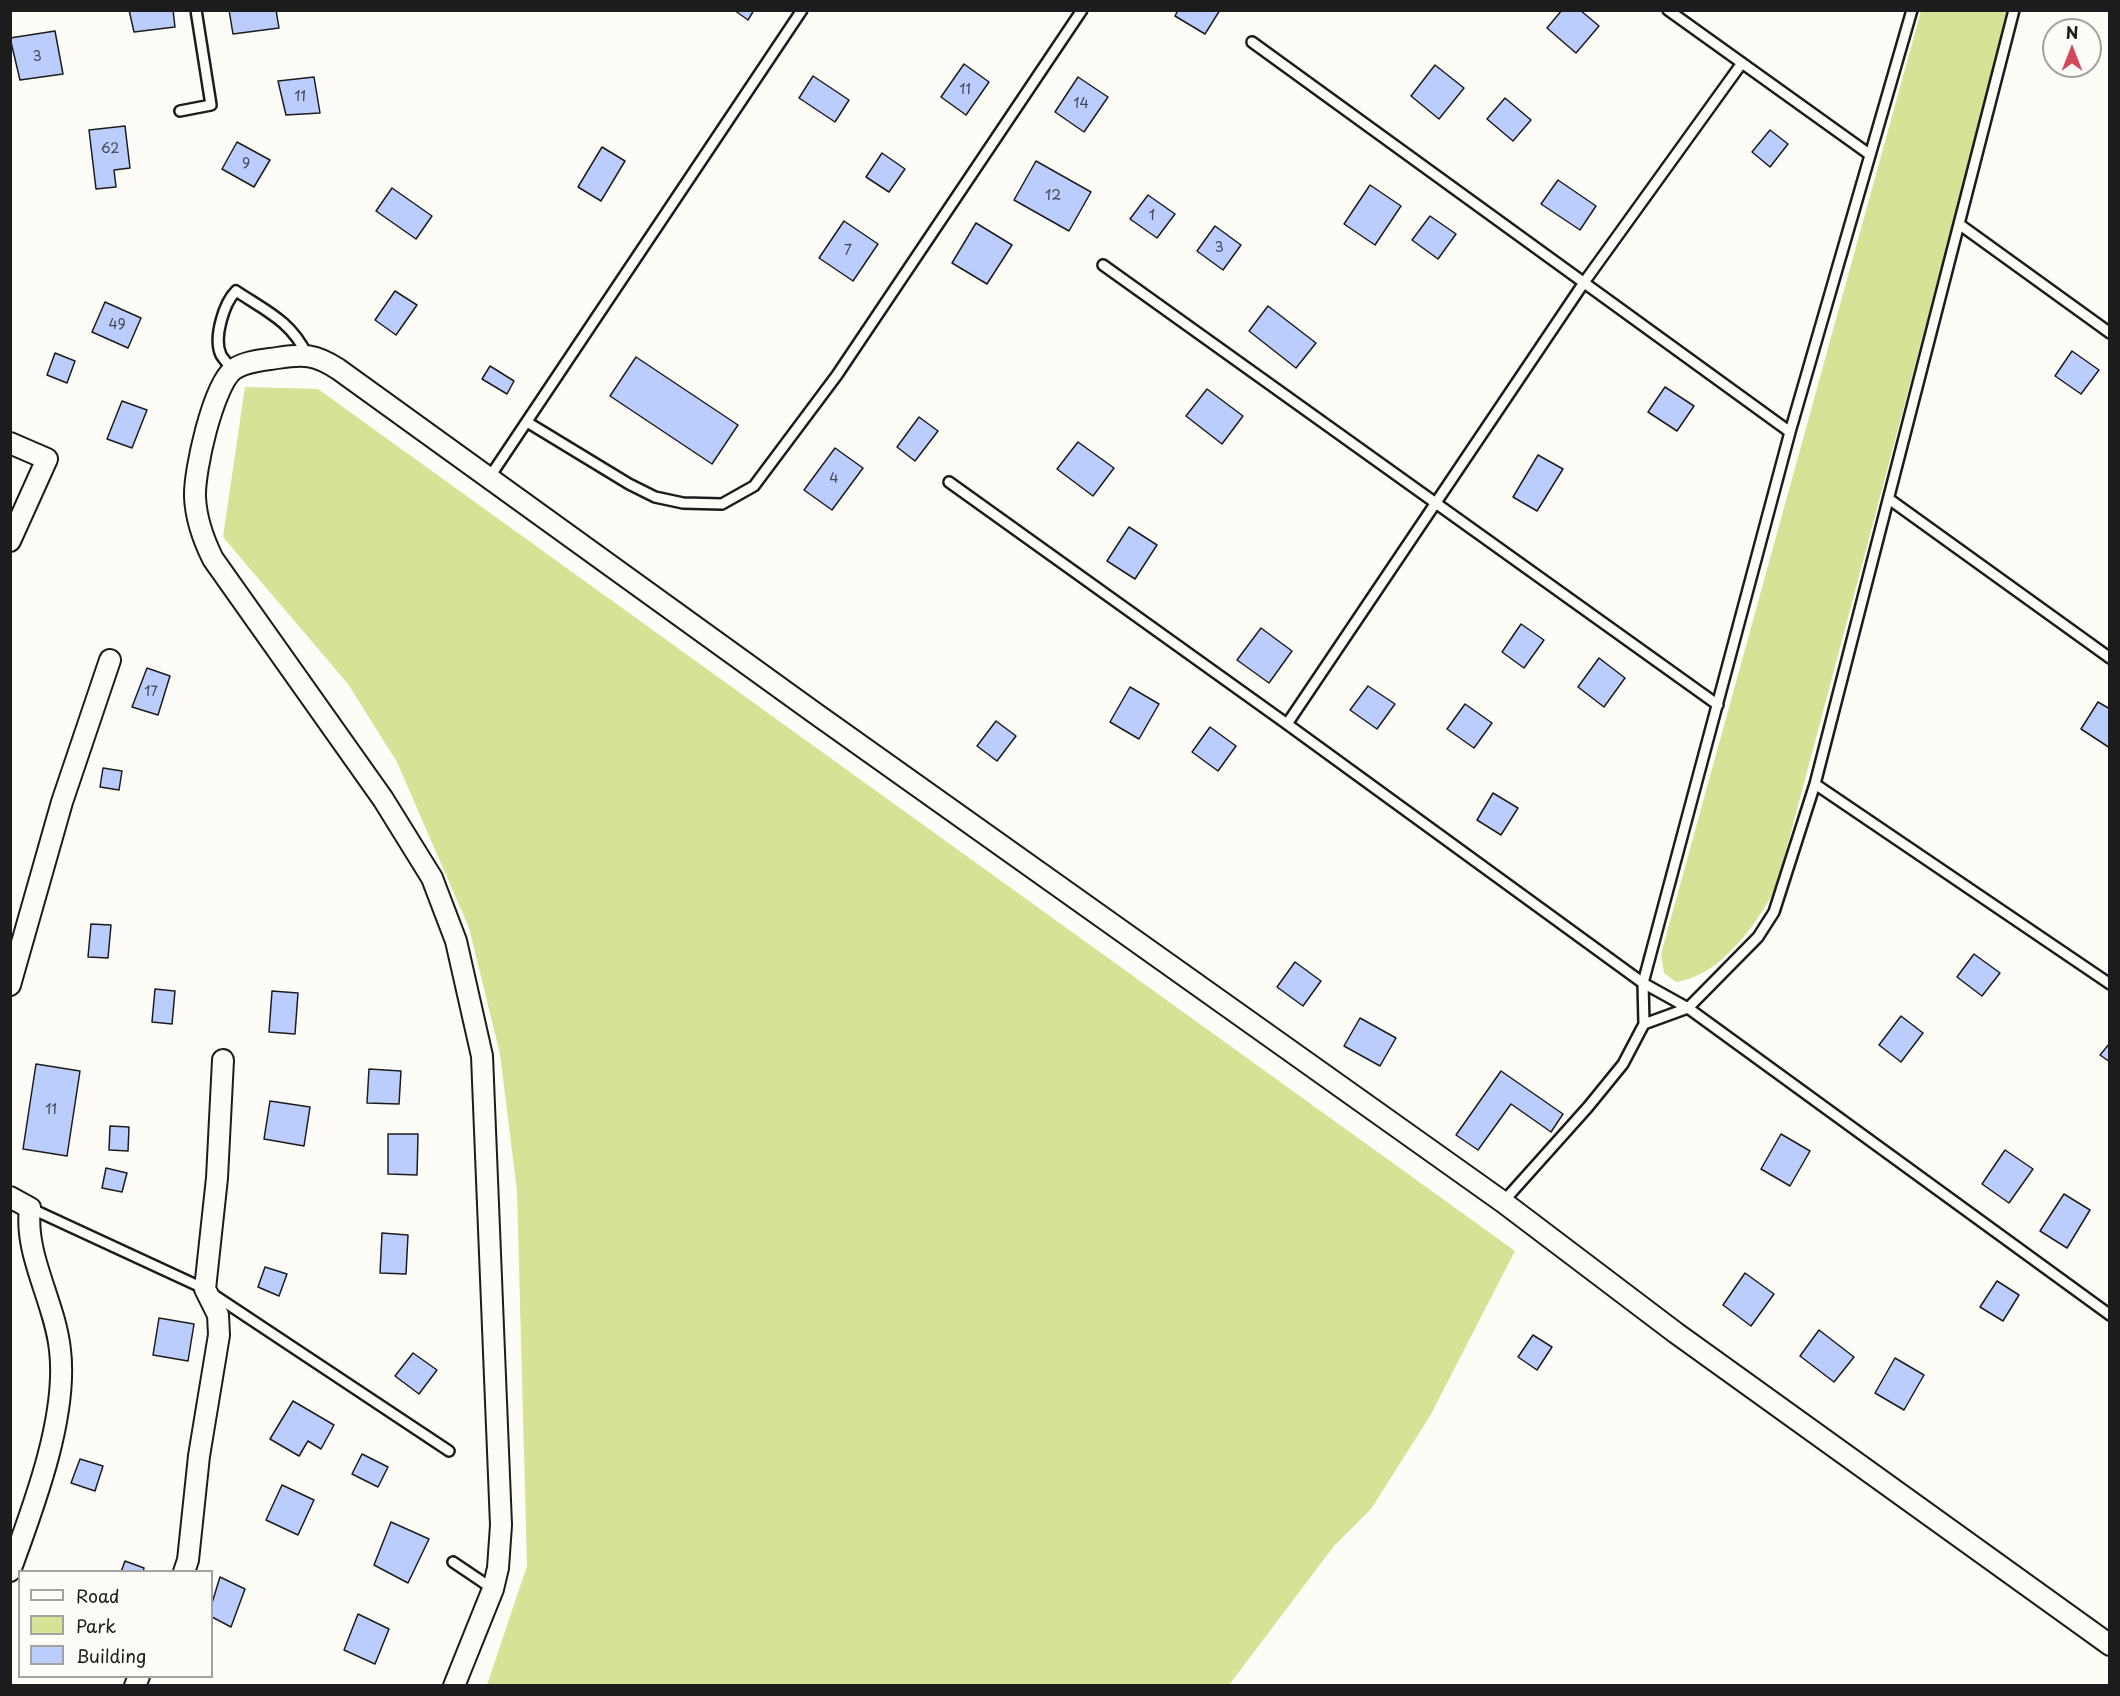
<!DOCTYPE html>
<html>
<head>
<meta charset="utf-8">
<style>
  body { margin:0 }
  #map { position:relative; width:2120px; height:1696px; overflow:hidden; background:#fdfcf7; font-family:"Playpen Sans",sans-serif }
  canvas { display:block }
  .frame { position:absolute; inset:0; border:12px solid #1c1c1c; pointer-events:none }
  .legend { position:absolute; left:18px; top:1570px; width:195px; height:108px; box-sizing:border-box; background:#fdfcf7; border:2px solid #a3a29f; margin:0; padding:8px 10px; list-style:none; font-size:18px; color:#1c1c1c }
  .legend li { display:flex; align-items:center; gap:12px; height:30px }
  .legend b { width:30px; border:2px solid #a3a29f }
  .north { position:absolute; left:2042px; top:18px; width:60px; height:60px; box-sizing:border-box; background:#fdfcf7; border:2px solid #a3a29f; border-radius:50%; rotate:0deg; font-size:16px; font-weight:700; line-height:24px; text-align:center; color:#1c1c1c }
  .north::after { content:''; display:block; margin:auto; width:21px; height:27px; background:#d1495b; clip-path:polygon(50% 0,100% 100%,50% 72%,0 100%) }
</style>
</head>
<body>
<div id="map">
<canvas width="2120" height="1696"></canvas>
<div class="frame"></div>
<ul class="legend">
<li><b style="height:8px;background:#fdfcf7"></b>Road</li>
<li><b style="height:16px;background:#d6e396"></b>Park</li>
<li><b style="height:16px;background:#bbcdfd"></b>Building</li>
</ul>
<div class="north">N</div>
</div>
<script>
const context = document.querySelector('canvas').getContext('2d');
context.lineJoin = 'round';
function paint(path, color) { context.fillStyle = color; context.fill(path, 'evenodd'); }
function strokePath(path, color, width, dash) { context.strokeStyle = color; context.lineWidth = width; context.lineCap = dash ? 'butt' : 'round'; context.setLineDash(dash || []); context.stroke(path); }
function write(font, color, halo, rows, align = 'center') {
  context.font = font + ' "Playpen Sans",sans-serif'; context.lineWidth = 6; context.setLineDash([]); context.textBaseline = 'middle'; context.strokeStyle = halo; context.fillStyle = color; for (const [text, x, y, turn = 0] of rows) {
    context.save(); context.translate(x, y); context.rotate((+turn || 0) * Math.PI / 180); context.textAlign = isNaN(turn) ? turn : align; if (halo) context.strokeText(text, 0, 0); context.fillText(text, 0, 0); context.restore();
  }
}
paint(new Path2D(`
  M 1921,11 L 2009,11 L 1777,885 C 1758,923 1721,976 1676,982 L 1664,973 L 1661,954 Z
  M 245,387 L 318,389 L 1515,1251 L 1430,1416 L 1371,1509 L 1334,1546 L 1229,1685 L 487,1685 L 527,1566 L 517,1191 L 500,1054 L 469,928 L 397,762 L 348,684 L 223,537 Z`), '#d6e396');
const building = new Path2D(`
  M 129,10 L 173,10 L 175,27 L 134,32 Z
  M 229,10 L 276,10 L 279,28 L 233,34 Z
  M 734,10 L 754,10 L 748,20 Z
  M 1178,10 L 1220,10 L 1205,34 L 1175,16 Z
  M 1562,10 L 1580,10 L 1599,26 L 1576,53 L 1547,28 Z
  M 55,31 L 63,74 L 20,80 L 10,38 Z
  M 964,64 L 989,82 L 966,115 L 941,97 Z
  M 1435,65 L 1464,88 L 1439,119 L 1411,96 Z
  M 813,76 L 849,100 L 835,122 L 799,98 Z
  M 314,77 L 320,113 L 286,115 L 278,81 Z
  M 1078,77 L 1108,97 L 1084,132 L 1055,112 Z
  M 1505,98 L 1531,120 L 1513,141 L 1487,119 Z
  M 125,126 L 130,168 L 114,170 L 116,187 L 96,189 L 89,130 Z
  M 1770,130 L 1788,144 L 1770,167 L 1752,152 Z
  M 237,142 L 270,160 L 254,187 L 222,169 Z
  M 602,147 L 625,161 L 601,201 L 578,187 Z
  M 882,153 L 905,169 L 889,192 L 866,177 Z
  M 1036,161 L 1091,192 L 1069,231 L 1014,200 Z
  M 1558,180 L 1596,206 L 1580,230 L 1541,204 Z
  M 1370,185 L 1401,206 L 1375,245 L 1344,224 Z
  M 392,188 L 432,216 L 416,239 L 376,211 Z
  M 1148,195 L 1175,214 L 1157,238 L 1130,219 Z
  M 1430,216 L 1456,234 L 1438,259 L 1412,240 Z
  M 844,221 L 878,244 L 853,281 L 819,258 Z
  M 976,223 L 1012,245 L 987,284 L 952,263 Z
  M 1215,226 L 1241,245 L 1223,270 L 1197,251 Z
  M 395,291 L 417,305 L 396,335 L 375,320 Z
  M 105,302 L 141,318 L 128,348 L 92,332 Z
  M 1268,306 L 1316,343 L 1296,368 L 1249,331 Z
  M 2072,351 L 2099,370 L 2081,394 L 2055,376 Z
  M 55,353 L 75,361 L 67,383 L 47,375 Z
  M 636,357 L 738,425 L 712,464 L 610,396 Z
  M 490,366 L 514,381 L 507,394 L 482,379 Z
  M 1665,387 L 1694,406 L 1677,431 L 1648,412 Z
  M 1207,389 L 1243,416 L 1222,444 L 1186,416 Z
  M 122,401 L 147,410 L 132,448 L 107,439 Z
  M 919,417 L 938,431 L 915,461 L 897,447 Z
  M 1078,442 L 1114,468 L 1093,496 L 1057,469 Z
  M 835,448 L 863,468 L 832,510 L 804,490 Z
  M 1538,455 L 1563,469 L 1537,511 L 1513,497 Z
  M 1129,527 L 1157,545 L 1135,579 L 1107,561 Z
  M 1521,624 L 1544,640 L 1524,668 L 1502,652 Z
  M 1261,628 L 1292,651 L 1269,683 L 1237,660 Z
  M 1599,658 L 1625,678 L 1604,707 L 1578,687 Z
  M 147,668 L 170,676 L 158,715 L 132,707 Z
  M 1368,686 L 1395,704 L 1377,729 L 1350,710 Z
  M 1130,687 L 1159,704 L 1139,739 L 1110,722 Z
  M 2098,702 L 2110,709 L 2110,748 L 2081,729 Z
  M 1465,704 L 1492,723 L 1474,748 L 1447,729 Z
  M 996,721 L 1016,736 L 997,761 L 977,746 Z
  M 1210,727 L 1236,746 L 1218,771 L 1192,752 Z
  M 103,768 L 122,771 L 119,790 L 100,787 Z
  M 1493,793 L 1518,808 L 1501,835 L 1477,820 Z
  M 91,924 L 111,925 L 108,958 L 88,957 Z
  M 1974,954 L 2000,973 L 1982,996 L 1957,977 Z
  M 1295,962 L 1321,981 L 1303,1006 L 1277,987 Z
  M 155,989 L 175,991 L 172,1024 L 152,1022 Z
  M 272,991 L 298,993 L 295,1034 L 269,1032 Z
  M 1901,1016 L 1923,1033 L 1901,1062 L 1879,1045 Z
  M 1360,1018 L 1396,1038 L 1380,1066 L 1344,1046 Z
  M 2110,1043 L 2110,1062 L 2100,1055 Z
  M 36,1064 L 80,1071 L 67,1156 L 23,1149 Z
  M 369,1069 L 401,1071 L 399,1104 L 367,1103 Z
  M 1501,1071 L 1563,1114 L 1551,1132 L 1511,1104 L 1478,1150 L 1456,1135 Z
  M 270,1101 L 310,1107 L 304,1146 L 264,1139 Z
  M 110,1126 L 129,1127 L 128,1151 L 109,1150 Z
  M 388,1134 L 418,1134 L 417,1175 L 388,1174 Z
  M 1781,1134 L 1810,1151 L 1790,1186 L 1761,1169 Z
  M 2005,1150 L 2033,1169 L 2009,1203 L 1982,1184 Z
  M 106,1168 L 127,1173 L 122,1192 L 102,1188 Z
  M 2064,1194 L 2090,1210 L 2067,1248 L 2040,1231 Z
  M 382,1233 L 408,1235 L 406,1274 L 380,1273 Z
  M 265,1267 L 287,1274 L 279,1296 L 258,1287 Z
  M 1745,1273 L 1774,1294 L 1751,1326 L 1723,1305 Z
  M 1997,1281 L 2019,1295 L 2003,1321 L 1980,1307 Z
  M 159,1318 L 194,1324 L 188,1361 L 153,1355 Z
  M 1819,1330 L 1854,1357 L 1834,1382 L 1800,1356 Z
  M 1533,1335 L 1552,1347 L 1537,1370 L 1518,1357 Z
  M 413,1353 L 437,1370 L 419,1394 L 395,1376 Z
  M 1895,1358 L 1924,1375 L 1904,1410 L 1875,1393 Z
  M 293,1401 L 334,1425 L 321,1449 L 308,1441 L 299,1456 L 270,1439 Z
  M 362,1454 L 388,1467 L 378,1487 L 352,1474 Z
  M 80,1459 L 103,1466 L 95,1491 L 71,1483 Z
  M 282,1485 L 314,1500 L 298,1535 L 266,1520 Z
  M 391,1522 L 429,1539 L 408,1583 L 374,1565 Z
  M 125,1561 L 144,1568 L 143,1572 L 121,1572 Z
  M 220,1577 L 245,1589 L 231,1627 L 212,1617 L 212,1603 Z
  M 358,1614 L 389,1629 L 375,1664 L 344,1650 Z`);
paint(building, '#bbcdfd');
strokePath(building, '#1c1c1c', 1.5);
const service = new Path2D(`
  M 1668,10 L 1869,154
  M 1252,42 L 1790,432
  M 180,111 L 211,105 L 196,10
  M 1959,224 L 2110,333
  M 1103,265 L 1718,705
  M 233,370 C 229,365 224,360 221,355 C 213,338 224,303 236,291 C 266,311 291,321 307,355
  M 527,422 L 629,484 L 655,497 L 683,503 L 722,504 L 754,486 L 837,375 L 1082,10
  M 489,478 L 802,10
  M 949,482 L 1287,724 L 1643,983 L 1688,1008 L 2110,1315
  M 1889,499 L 2110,658
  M 1287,724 L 1585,281 L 1742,63
  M 1815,784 L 2110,984
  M 1644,1024 L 1688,1008 L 1758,937 L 1774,912 L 1815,784 L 2014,10
  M 1503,1202 L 1588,1107 L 1623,1064 L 1644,1024 L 1643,983 L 1790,432 L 1912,10
  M 30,1208 L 205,1289 L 449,1451
  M 453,1562 L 493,1589`);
const minor = new Path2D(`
  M 10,443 L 47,459 L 10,541
  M 10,985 L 62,802 L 110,660
  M 10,1197 L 30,1208 C 24,1255 55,1302 60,1350 C 68,1417 33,1508 10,1571
  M 184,1572 L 188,1560 L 199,1456 L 219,1335 L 218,1315 L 205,1289 L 217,1178 L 223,1060
  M 135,1686 L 139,1676
  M 454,1686 L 493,1589 L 498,1568 L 501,1525 L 482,1056 L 456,941 L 432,878 L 383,799 L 213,559 C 203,539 196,519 195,497 C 194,471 213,386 233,370 C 244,361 264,360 277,358 C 304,354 315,354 338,369 L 812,711 L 1503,1202 L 1676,1333 L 2110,1645`);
strokePath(service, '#1c1c1c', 14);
strokePath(minor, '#1c1c1c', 24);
strokePath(service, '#fdfcf7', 9);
strokePath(minor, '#fdfcf7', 20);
write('14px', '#444854', null, [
  ["3",37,57],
  ["11",965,90],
  ["11",300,97],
  ["14",1081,104],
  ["62",110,149],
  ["9",246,164],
  ["12",1053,196],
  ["1",1152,216],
  ["3",1219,248],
  ["7",848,251],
  ["49",117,325],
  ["4",834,479],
  ["17",151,692],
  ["11",51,1110]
]);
</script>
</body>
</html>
